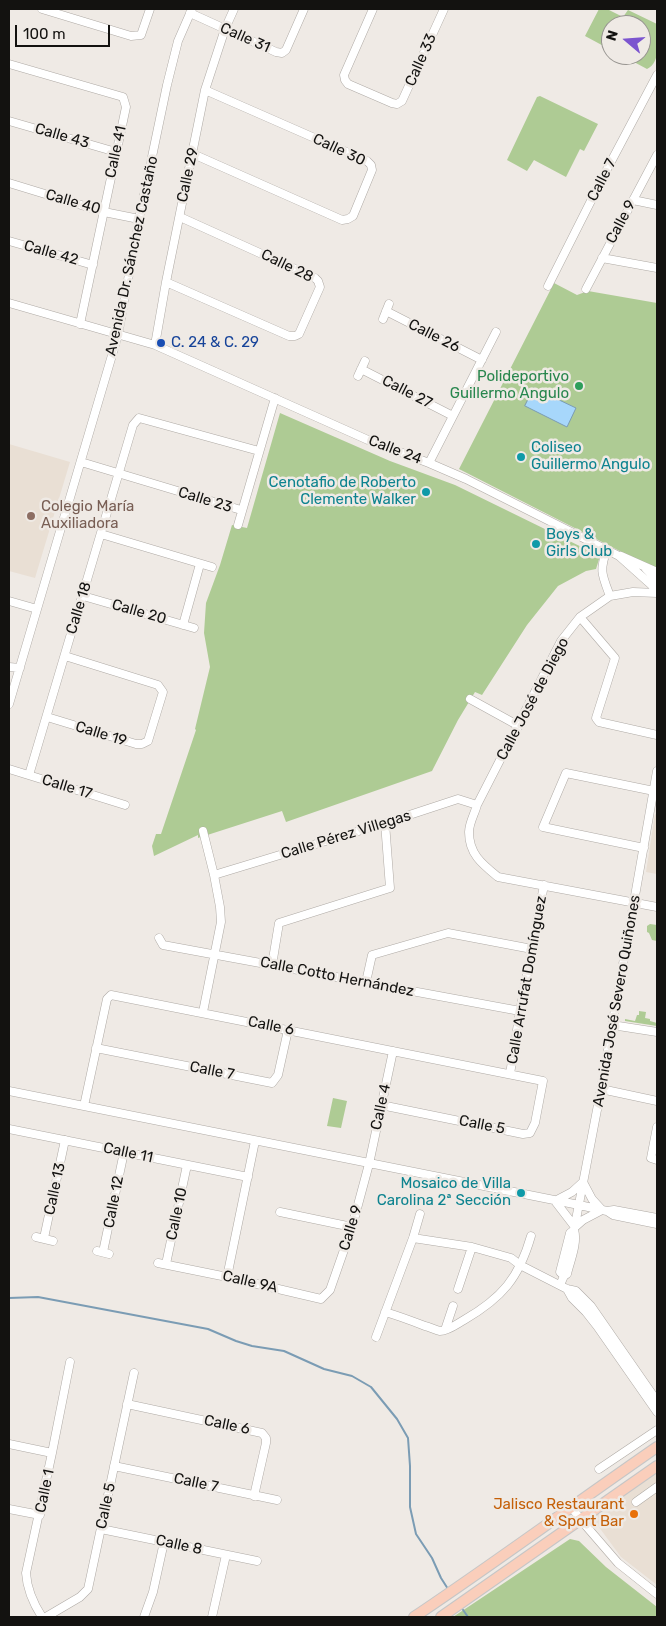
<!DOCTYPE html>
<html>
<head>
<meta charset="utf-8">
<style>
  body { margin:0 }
  #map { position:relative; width:666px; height:1626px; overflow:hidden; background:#efeae5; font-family:Rubik,sans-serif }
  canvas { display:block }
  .frame { position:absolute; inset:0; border:10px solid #131210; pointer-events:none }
  .north { position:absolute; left:601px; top:15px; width:50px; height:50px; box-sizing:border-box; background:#efeae5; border:1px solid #979490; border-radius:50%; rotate:288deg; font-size:14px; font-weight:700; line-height:20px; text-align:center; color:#131210 }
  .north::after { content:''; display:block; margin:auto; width:18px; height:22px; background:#7c55cf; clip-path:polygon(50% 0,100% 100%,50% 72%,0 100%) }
  .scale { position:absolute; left:15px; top:25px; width:95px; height:22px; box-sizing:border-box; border:2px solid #131210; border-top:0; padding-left:6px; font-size:15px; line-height:18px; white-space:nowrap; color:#131210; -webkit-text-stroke:4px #efeae5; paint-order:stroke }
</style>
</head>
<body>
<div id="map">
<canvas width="666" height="1626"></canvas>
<div class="frame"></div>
<div class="north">N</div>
<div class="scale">100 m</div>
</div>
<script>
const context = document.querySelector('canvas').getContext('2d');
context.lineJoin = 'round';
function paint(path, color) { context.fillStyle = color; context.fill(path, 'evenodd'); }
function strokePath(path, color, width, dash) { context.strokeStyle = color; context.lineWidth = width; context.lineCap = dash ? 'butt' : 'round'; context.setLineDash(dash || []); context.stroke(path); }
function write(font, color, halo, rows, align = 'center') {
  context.font = font + ' Rubik,sans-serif'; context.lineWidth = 5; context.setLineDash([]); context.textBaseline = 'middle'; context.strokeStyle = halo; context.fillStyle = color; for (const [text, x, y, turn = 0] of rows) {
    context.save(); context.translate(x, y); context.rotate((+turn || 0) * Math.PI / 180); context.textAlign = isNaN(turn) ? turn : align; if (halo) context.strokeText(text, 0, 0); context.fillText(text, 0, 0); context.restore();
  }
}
paint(new Path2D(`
  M 9,444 L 70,462 L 35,578 L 9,571 Z
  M 655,814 L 657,815 L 657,874 L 646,872 Z
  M 657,1469 L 657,1585 L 621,1557 L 590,1515 Z`), '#e9dfd4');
paint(new Path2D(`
  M 599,9 L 607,9 L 623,17 L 628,10 L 657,24 C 657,38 662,62 647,69 L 621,55 L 641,55 L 641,25 L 611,25 L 611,50 L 585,36 Z
  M 540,96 L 598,124 L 584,151 L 580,149 L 566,177 L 534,160 L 527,171 L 507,160 L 537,97 Z
  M 554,283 L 577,295 L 588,291 L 657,303 L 657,570 L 459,469 Z
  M 280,413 L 390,461 L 455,485 L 600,556 L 596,569 L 586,571 L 558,586 L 527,625 L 482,695 L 475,692 L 458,720 L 432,771 L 286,822 L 282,811 L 198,838 L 198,835 L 154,856 L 152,846 L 156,834 L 161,834 L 196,730 L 195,729 L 210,667 L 204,633 L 206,603 L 220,565 L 232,525 L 247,528 Z
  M 650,924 L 657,925 L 657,941 L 652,940 L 649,933 L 647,932 L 647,926 Z
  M 639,1011 L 646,1012 L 645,1018 L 650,1019 L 650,1021 L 657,1023 L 657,1026 L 625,1021 L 625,1019 L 635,1021 L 637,1015 L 639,1015 Z
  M 333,1098 L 347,1101 L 341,1128 L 327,1126 Z
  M 570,1539 L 579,1541 L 606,1567 L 657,1607 L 657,1617 L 453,1617 Z`), '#aecb94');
const water = new Path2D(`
  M 534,388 L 576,408 L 567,427 L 525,406 Z`);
paint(water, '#a7d7fb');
strokePath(water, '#7b9cb4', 1);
strokePath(new Path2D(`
  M 9,1298 L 38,1297 L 208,1329 L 236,1341 L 252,1346 L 284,1351 L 324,1369 L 352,1376 L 371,1387 L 397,1419 L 408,1438 L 410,1466 L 410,1507 L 416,1534 L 432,1558 L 441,1578 L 448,1589
  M 461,1607 L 468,1617`), '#7b9cb4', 2);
const minor = new Path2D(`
  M 42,9 L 131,36 L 141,35 L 150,9
  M 373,9 L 344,75 L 345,80 L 348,84 L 392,103 L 397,104 L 402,101 L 444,9
  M 190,13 L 276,52 L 282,53 L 286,50 L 304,9
  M 9,64 L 116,95 L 123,97 L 126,107 L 80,324
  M 9,121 L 116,152
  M 193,154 L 342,220 L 348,219 L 353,216 L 372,170 L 371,165 L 367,161 L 205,90
  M 9,183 L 104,212 L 139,219
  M 633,200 L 657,205
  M 9,241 L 93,265
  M 602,258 L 657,268
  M 166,282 L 289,336 L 295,336 L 299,334 L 320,287 L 318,281 L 315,278 L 180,217
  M 548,286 L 604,175 L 657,75
  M 586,289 L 657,155
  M 9,303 L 155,345 L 368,440 L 429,463 L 466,479 L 619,556 L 657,590
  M 386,311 L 482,360
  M 383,319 L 389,304
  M 155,345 L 166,282 L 205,90 L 225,29 L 234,9
  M 361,369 L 453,416
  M 358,376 L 365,361
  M 81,462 L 241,510
  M 429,463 L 496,332
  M 238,525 L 275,398
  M 101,534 L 212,567
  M 607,549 C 599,571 602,575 610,596
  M 621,556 L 657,572
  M 646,569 L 657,580
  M 657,593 L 633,592 L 610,596 L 580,617 L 561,641 L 477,805 C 475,813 469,823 469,832 C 469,854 482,864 498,877 L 657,907
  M 83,596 L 194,628
  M 9,601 L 37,609
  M 580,617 L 615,658 L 596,718 L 599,722 L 657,735
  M 183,625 L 200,564
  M 9,667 L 20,668
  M 470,699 L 519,726
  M 9,704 L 118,335 L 139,219 L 167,85 L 178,41 L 192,9
  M 47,717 L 136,744 L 142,744 L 148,741 L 163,692 L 158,685 L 65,656
  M 9,769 L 125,805
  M 29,775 L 133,425 L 139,418 L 259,451
  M 203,831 L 214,875 L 220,907 L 221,922 L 203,1012
  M 644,848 L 543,827 L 566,773 L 654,791
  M 214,875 L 385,823 L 458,799 L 477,805
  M 159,938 L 163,945 L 520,1011
  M 272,965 L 279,923 L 390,888 L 385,823
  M 366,982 L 372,955 L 448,933 L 532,949
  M 612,1025 L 657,1032
  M 96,1048 L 272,1083 L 278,1075 L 288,1030
  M 510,1074 L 520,1011 L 544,885
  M 601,1089 L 657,1101
  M 9,1091 L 579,1205 L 607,1211 L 613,1215 L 657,1224
  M 84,1106 L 107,999 L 111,995 L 543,1081 L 535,1123 L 530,1133 L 523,1134 L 381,1105
  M 657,1127 L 651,1158 L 657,1160
  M 9,1129 L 248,1177
  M 583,1182 L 592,1199 L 602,1210 L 583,1220 L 575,1227 L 555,1201 L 572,1192 Z
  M 607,1211 L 614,1210 L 657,1218
  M 280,1212 L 352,1227
  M 36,1237 L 53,1241
  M 44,1238 L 65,1140
  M 413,1238 L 472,1247 L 511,1258 L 520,1265 L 567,1289 L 576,1291 L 591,1306 L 657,1401
  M 97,1251 L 109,1254
  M 103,1252 L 124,1152
  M 158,1263 L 227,1277 L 321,1299 L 330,1290 L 352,1227 L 369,1164 L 393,1051
  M 166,1264 L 187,1165
  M 564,1276 L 560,1272 L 570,1233 L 574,1230
  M 227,1277 L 255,1141
  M 560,1285 L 564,1276 L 567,1274 C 570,1261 578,1243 574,1230 L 601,1089 L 657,771
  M 458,1289 L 472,1247
  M 567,1289 L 572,1298 L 586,1312 L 597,1326 L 657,1412
  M 385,1312 C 399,1316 412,1321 425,1326 C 430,1327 435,1330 440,1331 C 448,1331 457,1324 464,1320 C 502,1298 519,1278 531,1236
  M 445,1330 L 453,1306
  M 376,1337 L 413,1238 L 420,1214
  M 127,1404 L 262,1433 L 266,1438 L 266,1443 L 254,1496
  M 9,1444 L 52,1453
  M 114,1466 L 277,1500
  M 599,1469 L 657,1430
  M 636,1502 L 657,1487
  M 571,1506 L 580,1519 L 618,1563 L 657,1594
  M 9,1509 L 40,1515
  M 101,1529 L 257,1561
  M 42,1617 C 33,1603 27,1590 26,1573 L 52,1453 L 70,1362
  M 46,1617 L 80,1597 L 88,1589 L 134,1373
  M 144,1617 L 153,1592 L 164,1542
  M 212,1617 L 226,1555`);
const major = new Path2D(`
  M 414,1617 C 496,1562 576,1503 657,1447
  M 441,1617 L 657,1466`);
strokePath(minor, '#afaaa5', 9);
strokePath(major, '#c6c6c6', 12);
strokePath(minor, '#fff', 8);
strokePath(major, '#facebb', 10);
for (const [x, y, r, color] of [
  [161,343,5,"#1a4fb4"],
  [579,386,5,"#2e9e5b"],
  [521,457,5,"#0f9aa8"],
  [426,492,5,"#0f9aa8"],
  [31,516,5,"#8d6e63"],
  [536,544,5,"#0f9aa8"],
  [521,1193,5,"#0f9aa8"],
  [634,1514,5,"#e8710a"]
]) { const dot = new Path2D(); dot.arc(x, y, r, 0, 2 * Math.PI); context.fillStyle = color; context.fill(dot); strokePath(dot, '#efeae5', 2); }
write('15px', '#131210', '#efeae5', [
  ["Calle 31",245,38,24],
  ["Calle 33",421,60,-66],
  ["Calle 43",62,136,16],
  ["Calle 30",339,150,25],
  ["Calle 41",116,152,-78],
  ["Calle 29",188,175,-78],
  ["Calle 7",602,180,-63],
  ["Calle 40",73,202,16],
  ["Calle 9",621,222,-62],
  ["Calle 42",51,253,16],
  ["Avenida Dr. Sánchez Castaño",132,256,-78],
  ["Calle 28",287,266,26],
  ["Calle 26",434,336,27],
  ["Calle 27",407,392,27],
  ["Calle 24",395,450,21],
  ["Calle 23",205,500,17],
  ["Calle 18",79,608,-73],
  ["Calle 20",139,612,16],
  ["Calle José de Diego",533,699,-62],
  ["Calle 19",101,734,17],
  ["Calle 17",67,787,17],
  ["Calle Pérez Villegas",346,835,-17],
  ["Calle Cotto Hernández",337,977,11],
  ["Calle Arrufat Domínguez",527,980,-80],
  ["Avenida José Severo Quiñones",617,1001,-80],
  ["Calle 6",271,1026,11],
  ["Calle 7",212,1071,11],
  ["Calle 4",381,1107,-78],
  ["Calle 5",482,1125,11],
  ["Calle 11",128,1153,12],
  ["Calle 13",55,1189,-78],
  ["Calle 12",114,1202,-79],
  ["Calle 10",177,1214,-78],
  ["Calle 9",351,1228,-73],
  ["Calle 9A",250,1282,13],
  ["Calle 6",227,1425,12],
  ["Calle 7",196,1483,12],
  ["Calle 1",45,1491,-78],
  ["Calle 5",106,1506,-78],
  ["Calle 8",179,1545,12]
]);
write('15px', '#164399', '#efeae5', [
  ["C. 24 & C. 29",171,343]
], 'left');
write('15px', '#27864d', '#efeae5', [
  ["Polideportivo",569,377],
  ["Guillermo Angulo",569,394]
], 'right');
write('15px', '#0d838f', '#efeae5', [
  ["Coliseo",531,448],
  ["Guillermo Angulo",531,465],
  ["Cenotafio de Roberto",416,483,"right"],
  ["Clemente Walker",416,500,"right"],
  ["Boys &",546,535],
  ["Girls Club",546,552],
  ["Mosaico de Villa",511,1184,"right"],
  ["Carolina 2ª Sección",511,1201,"right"]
], 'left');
write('15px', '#785e54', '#efeae5', [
  ["Colegio María",41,507],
  ["Auxiliadora",41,524]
], 'left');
write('15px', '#c56008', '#efeae5', [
  ["Jalisco Restaurant",624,1505],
  ["& Sport Bar",624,1522]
], 'right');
</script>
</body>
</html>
